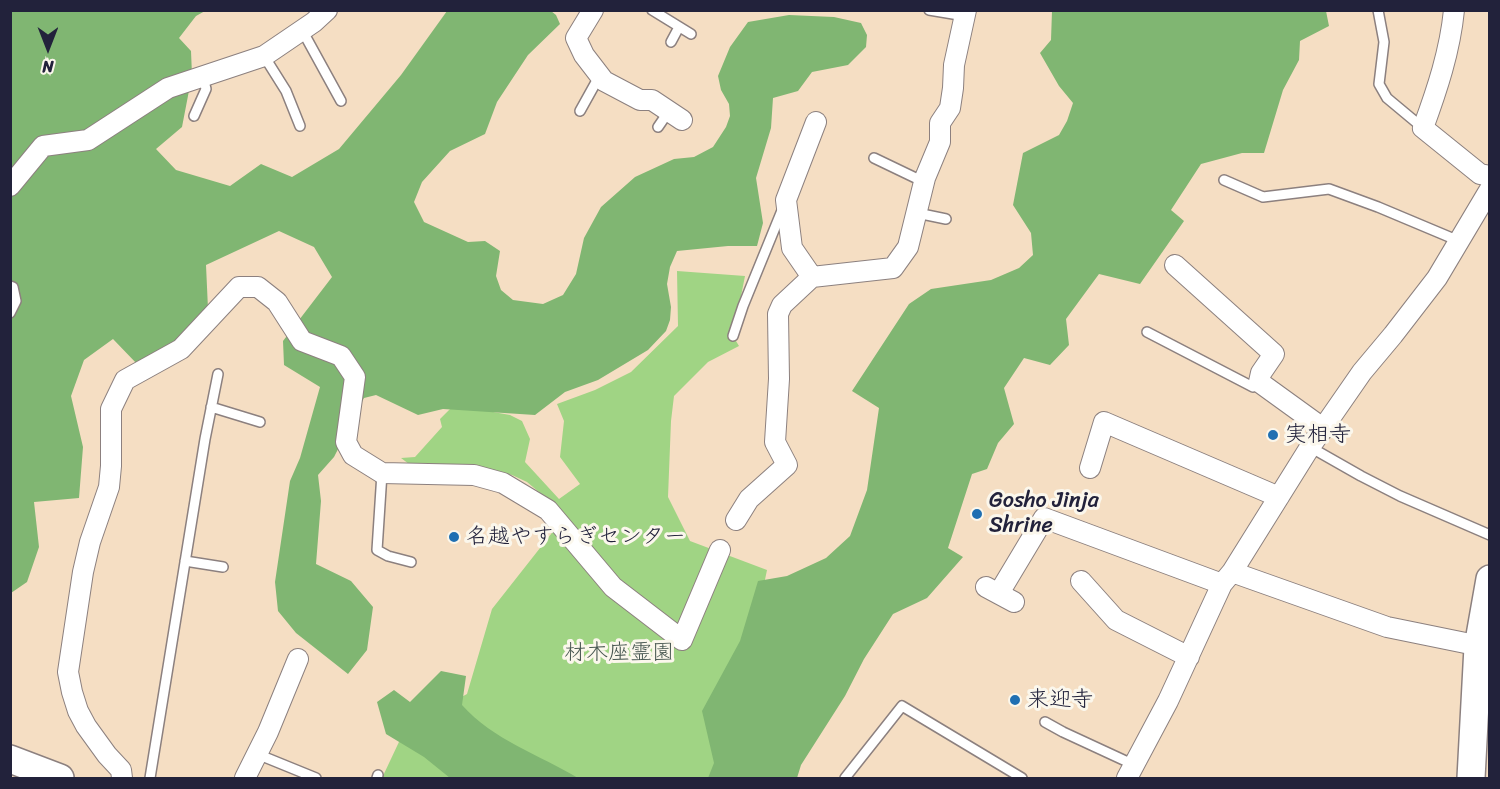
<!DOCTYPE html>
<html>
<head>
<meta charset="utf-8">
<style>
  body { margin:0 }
  #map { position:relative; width:1500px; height:789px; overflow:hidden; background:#f5dec3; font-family:Sriracha,sans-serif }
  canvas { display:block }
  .frame { position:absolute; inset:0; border:12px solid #22223b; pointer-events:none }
  .north { position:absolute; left:18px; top:18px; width:60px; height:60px; -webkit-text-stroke:4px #fbf7ec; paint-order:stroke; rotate:180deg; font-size:16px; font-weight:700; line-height:24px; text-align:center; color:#22223b }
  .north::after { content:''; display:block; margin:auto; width:21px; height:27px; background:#22223b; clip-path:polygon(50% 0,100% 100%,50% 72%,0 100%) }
</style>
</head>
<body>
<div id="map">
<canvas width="1500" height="789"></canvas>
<div class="frame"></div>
<div class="north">N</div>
</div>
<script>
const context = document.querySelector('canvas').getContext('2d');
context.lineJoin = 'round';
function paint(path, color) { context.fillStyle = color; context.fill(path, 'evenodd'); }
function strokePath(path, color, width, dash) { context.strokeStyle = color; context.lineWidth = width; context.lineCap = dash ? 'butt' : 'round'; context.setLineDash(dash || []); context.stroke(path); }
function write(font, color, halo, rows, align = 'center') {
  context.font = font + ' Sriracha,"Klee One",sans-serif'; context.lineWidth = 6; context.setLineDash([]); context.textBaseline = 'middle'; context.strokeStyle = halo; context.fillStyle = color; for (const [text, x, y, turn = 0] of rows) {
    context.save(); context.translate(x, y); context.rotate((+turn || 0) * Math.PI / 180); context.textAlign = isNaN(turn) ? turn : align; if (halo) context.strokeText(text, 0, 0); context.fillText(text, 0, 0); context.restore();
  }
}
paint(new Path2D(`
  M 677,271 L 745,276 L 733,336 L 739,346 L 708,362 L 674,396 L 671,421 L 668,497 L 690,541 L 767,570 L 750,652 L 712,778 L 382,778 L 406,727 L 467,694 L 492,609 L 566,515 L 527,482 L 512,475 L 476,467 L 413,467 L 401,458 L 415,457 L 442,427 L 440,419 L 454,405 L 510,415 L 522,421 L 530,439 L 525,462 L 559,499 L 580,484 L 560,457 L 564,421 L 557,404 L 595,390 L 631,372 L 678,326 Z`), '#a0d484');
paint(new Path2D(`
  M 10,11 L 205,11 L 196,16 L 179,38 L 191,51 L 192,75 L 182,127 L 156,149 L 176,170 L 230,186 L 261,164 L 292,177 L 339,149 L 401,75 L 447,11 L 551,11 L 556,15 L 560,24 L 528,55 L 497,102 L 485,134 L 450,151 L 422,182 L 414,202 L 424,222 L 468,242 L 485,241 L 500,251 L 496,276 L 501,290 L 513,300 L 543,304 L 563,295 L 576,274 L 584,238 L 601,207 L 635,177 L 674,159 L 694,157 L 713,147 L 726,127 L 730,116 L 729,104 L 721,90 L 718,76 L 730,47 L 748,22 L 789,15 L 834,17 L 861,23 L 867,35 L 866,47 L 848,65 L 812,72 L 798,91 L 773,98 L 771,128 L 756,178 L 763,223 L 757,246 L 728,246 L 677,251 L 670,267 L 667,284 L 671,307 L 670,320 L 666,331 L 648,350 L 598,380 L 565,392 L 535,415 L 443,409 L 418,415 L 376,395 L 364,398 L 334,457 L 318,475 L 321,501 L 316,564 L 351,581 L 373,607 L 367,650 L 348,674 L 296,633 L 278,611 L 275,582 L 290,481 L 300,458 L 320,387 L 284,365 L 283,341 L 332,277 L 314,247 L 279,231 L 206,265 L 208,309 L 168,367 L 138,365 L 113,339 L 84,360 L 71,396 L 83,447 L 79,498 L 34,502 L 39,547 L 27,582 L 11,593 Z
  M 1052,11 L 1326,11 L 1329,26 L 1300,41 L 1299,60 L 1283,90 L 1264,153 L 1242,153 L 1201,164 L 1171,210 L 1184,221 L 1140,284 L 1099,274 L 1066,319 L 1069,345 L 1050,365 L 1024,358 L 1004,388 L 1014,424 L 998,443 L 987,469 L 972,474 L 948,548 L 963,557 L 927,598 L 893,614 L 864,659 L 845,696 L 801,765 L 797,778 L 708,778 L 714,763 L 702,711 L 740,641 L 758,581 L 787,576 L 826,558 L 850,536 L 867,490 L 879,408 L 852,391 L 909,304 L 931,289 L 991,280 L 1019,268 L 1033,255 L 1031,233 L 1013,205 L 1023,153 L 1059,135 L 1067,121 L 1073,103 L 1059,86 L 1040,53 L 1051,40 Z
  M 441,671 L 466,676 L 462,705 C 493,740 540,755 578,778 L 450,778 L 424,757 L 386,734 L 377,702 L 394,690 L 410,702 Z`), '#80b672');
const lane = new Path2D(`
  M 652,10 L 691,34
  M 929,10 L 965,16
  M 1378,10 L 1384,42 L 1379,84 L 1387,98 L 1423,128
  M 302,30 L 341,101
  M 671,42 L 679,27
  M 264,56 L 286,91 L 300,126
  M 580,111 L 600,75
  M 194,116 L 206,89 L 203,77
  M 658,127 L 669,111
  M 874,158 L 924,182
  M 1224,180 L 1263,197 L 1329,189 L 1378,207 L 1459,241
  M 917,213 L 946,219
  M 10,286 L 13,287 L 16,301 L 10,313
  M 1147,332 L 1253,387 L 1259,382
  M 733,336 L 743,306 L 783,208
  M 211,407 L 260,422
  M 1310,447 L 1361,476 L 1400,496 L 1490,535
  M 382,473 L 377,550 L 388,556 L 411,562
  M 185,561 L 223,567
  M 1045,722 L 1063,732 L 1130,763 L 1132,768
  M 257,754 L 316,778
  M 150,778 L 205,439 L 218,374
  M 377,778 L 378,775
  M 845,778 L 902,706 L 1022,778`);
const street = new Path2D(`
  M 593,10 L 576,38 L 584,55 L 604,81 L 640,100 L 652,100 L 682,120
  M 1454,10 C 1450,51 1437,90 1423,128 L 1480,174 L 1490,176
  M 10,186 L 43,146 L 88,140 L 168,88 L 264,56 L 314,22 L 327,10
  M 1175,265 L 1274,354 L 1261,373 L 1259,382 L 1324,429
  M 812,277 L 792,248 L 786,200 L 816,122
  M 1090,468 L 1104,422 L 1279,497
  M 736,520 L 749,499 L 787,465 L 775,442 L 779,379 L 778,314 L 782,305 L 812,277 L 893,268 L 908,247 L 925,178 L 940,142 L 940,123 L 950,108 L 953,88 L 954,65 L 966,10
  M 1232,572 L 1387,627 L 1490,648
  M 1081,581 L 1116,620 L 1189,657
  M 986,587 L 1014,602
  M 999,593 L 1044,518 L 1222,584
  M 122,778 L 121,770 L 107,755 L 86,726 L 78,711 L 72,692 L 68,672 L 83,572 L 90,542 L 109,487 L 111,466 L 111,409 L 125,380 L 181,349 L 239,287 L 258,287 L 277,302 L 302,341 L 341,356 L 355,377 L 346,442 L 353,455 L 382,473 L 474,475 L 503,483 L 548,510 L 613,587 L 682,640 L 720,550
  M 245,778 L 268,732 L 298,659
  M 1127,778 L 1168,701 L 1222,584 L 1232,572 L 1310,447 L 1362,372 L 1393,335 L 1437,278 L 1490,189`);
const secondary = new Path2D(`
  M 10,759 L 60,778
  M 1471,778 L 1478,647 L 1490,579`);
strokePath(lane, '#8c807f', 12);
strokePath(street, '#8c807f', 22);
strokePath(secondary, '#8c807f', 30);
strokePath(lane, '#fff', 9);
strokePath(street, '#fff', 20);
strokePath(secondary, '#fff', 27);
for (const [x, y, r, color] of [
  [1273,435,6,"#1f6fb2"],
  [977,514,6,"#1f6fb2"],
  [454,537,6,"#1f6fb2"],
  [1015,700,6,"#1f6fb2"]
]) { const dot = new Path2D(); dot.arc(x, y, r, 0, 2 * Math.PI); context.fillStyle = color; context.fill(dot); strokePath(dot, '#fbf7ec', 2); }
write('22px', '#22223b', '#fbf7ec', [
  ["実相寺",1285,435],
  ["Gosho Jinja",989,501],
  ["Shrine",989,526],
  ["名越やすらぎセンター",466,537],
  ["来迎寺",1027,700]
], 'left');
write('22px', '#485751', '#fbf7ec', [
  ["材木座霊園",619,653]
]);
</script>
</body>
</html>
